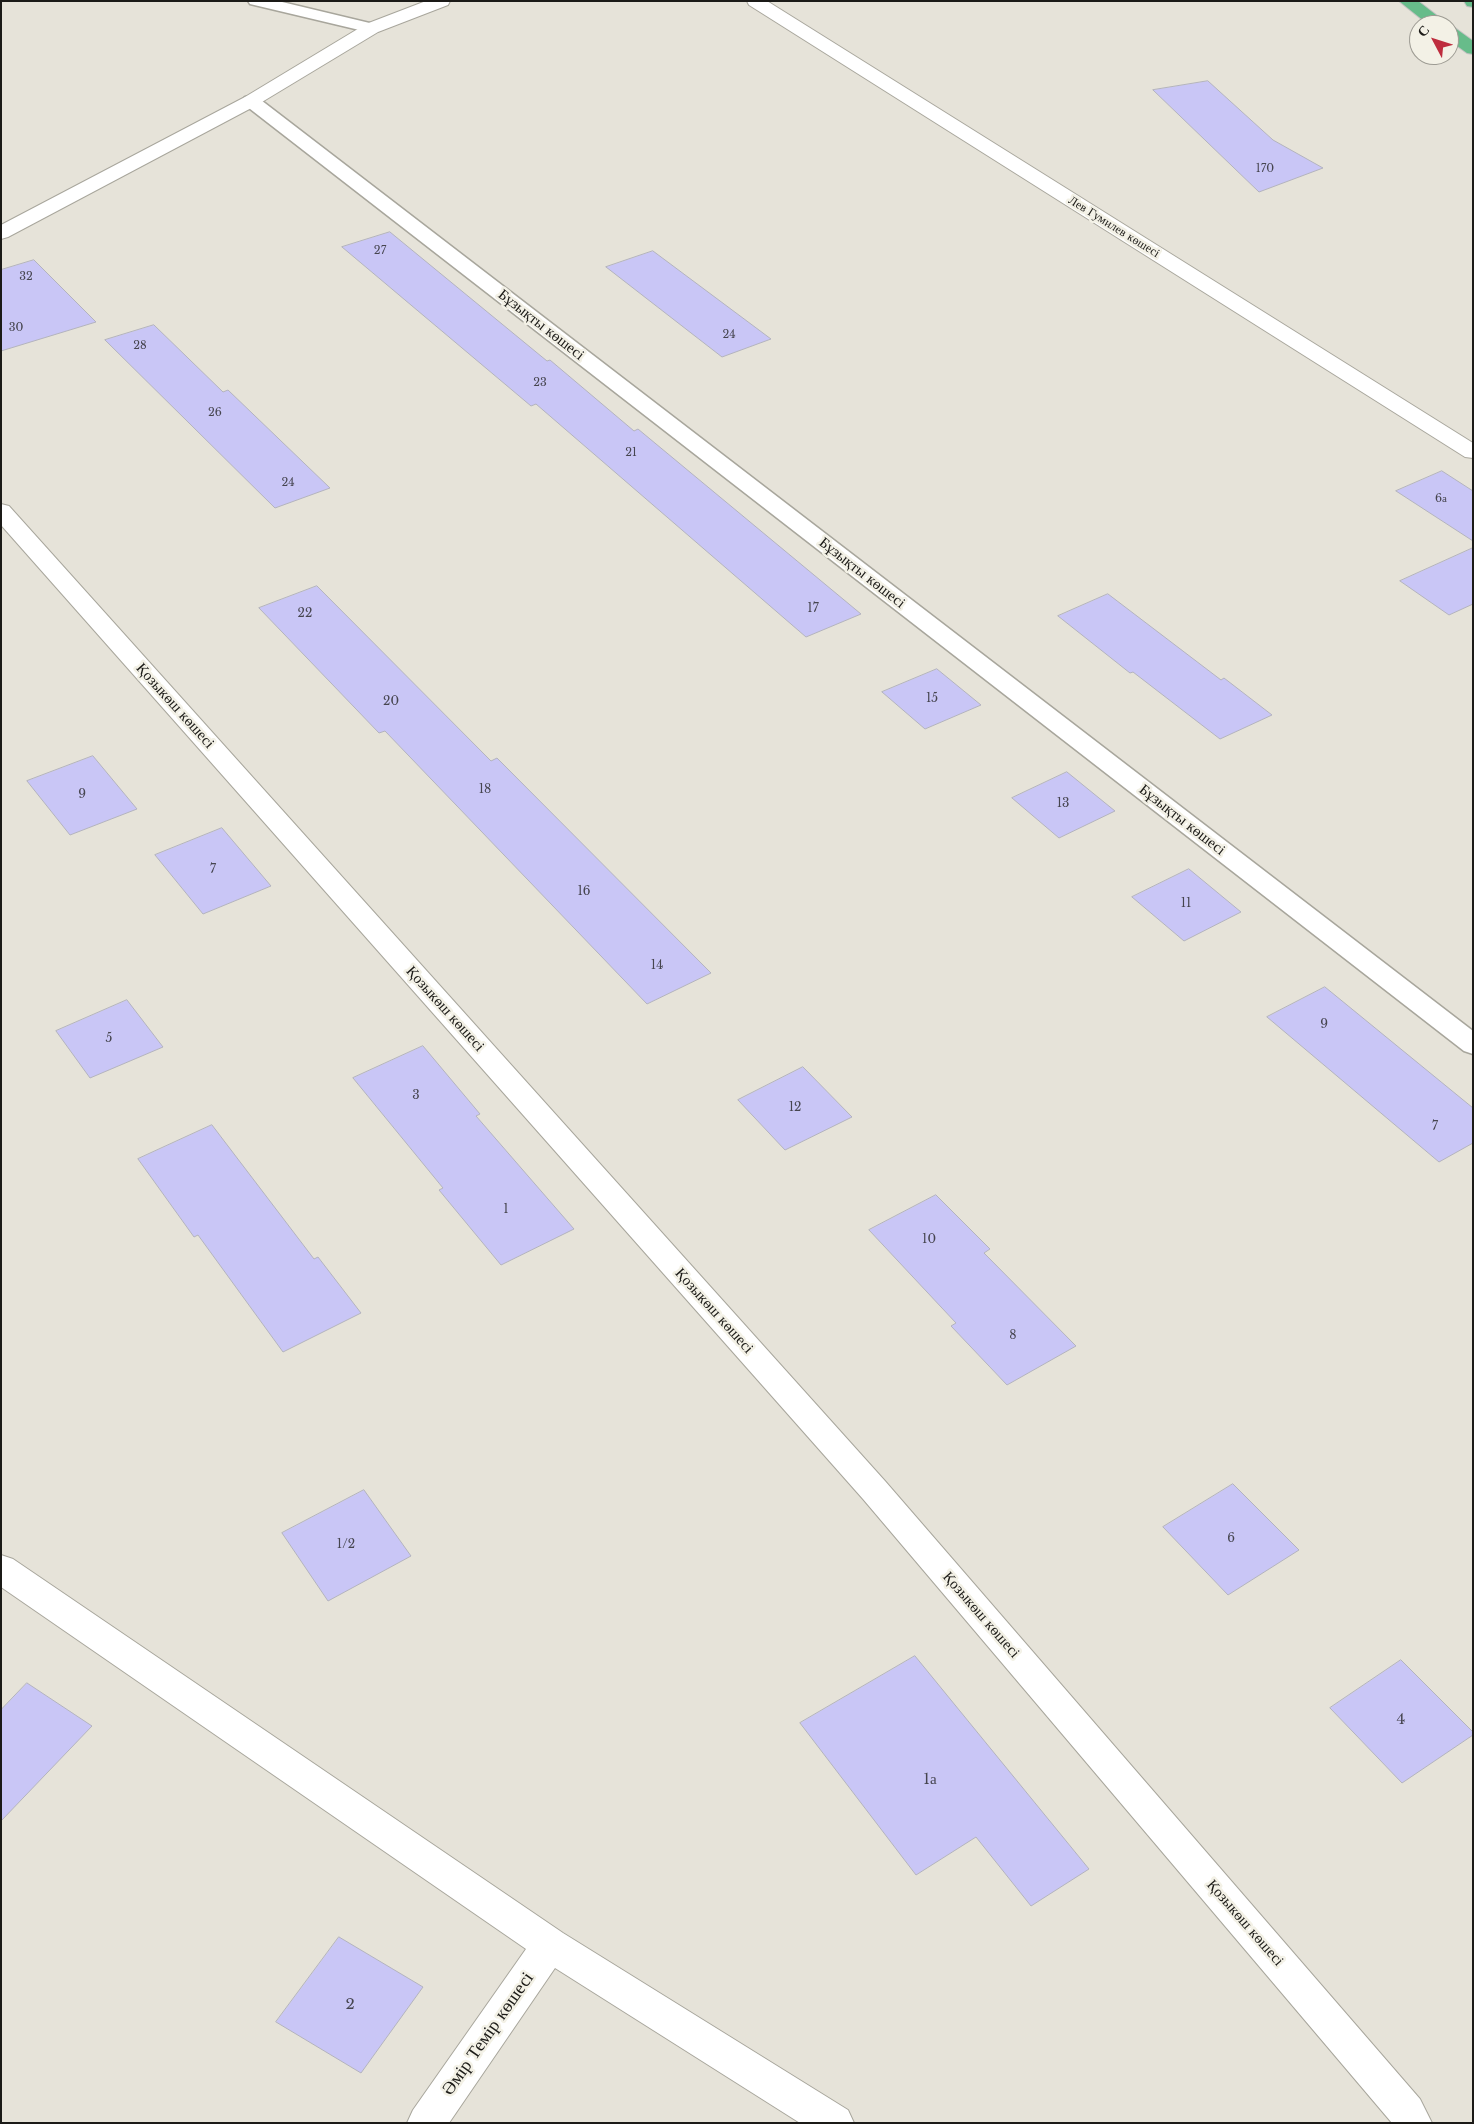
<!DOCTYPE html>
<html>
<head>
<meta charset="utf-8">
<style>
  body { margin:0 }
  #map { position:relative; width:1474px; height:2124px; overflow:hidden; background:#e6e3d9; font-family:"Libre Baskerville",serif }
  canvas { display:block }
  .frame { position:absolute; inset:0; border:2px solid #1b1a17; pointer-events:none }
  .north { position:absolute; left:1409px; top:15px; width:50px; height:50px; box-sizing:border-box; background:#f3f1e6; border:1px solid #9d9b93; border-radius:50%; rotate:310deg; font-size:14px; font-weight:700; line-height:20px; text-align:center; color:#1b1a17 }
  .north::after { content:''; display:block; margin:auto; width:18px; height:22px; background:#be2d3e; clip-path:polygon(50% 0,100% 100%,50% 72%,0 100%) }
</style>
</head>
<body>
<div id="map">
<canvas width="1474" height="2124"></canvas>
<div class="frame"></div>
<div class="north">С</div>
</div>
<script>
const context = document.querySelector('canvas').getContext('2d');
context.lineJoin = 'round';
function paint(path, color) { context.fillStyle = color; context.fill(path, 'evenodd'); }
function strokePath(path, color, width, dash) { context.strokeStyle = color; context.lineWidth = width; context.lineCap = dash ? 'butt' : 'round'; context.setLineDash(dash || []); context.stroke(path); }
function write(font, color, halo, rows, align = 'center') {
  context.font = font + ' "Libre Baskerville",serif'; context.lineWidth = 5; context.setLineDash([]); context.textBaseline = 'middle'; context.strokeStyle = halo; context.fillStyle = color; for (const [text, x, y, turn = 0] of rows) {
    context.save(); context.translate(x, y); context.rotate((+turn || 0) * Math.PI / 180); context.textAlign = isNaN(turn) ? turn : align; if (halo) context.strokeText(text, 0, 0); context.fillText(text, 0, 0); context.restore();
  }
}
const building = new Path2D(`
  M 1208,81 L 1273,140 L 1323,168 L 1259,192 L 1153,90 Z
  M 390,232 L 547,361 L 550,360 L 634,431 L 638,429 L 861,614 L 806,637 L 536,404 L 531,406 L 342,247 Z
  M 653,251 L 771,339 L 722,357 L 606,267 Z
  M 34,260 L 96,322 L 1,351 L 1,270 Z
  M 154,325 L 223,392 L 228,390 L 330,488 L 275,508 L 105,340 Z
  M 1442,471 L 1473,491 L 1473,541 L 1396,491 Z
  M 1473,548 L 1473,604 L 1449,615 L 1400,581 Z
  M 317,586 L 491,761 L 497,758 L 711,973 L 647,1004 L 385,731 L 379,733 L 259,608 Z
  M 1108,594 L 1221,680 L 1224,678 L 1272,715 L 1220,739 L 1133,672 L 1130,673 L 1058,616 Z
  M 937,669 L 981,705 L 925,729 L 882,692 Z
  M 93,756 L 137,809 L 70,835 L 27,781 Z
  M 1067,772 L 1115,811 L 1059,838 L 1012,798 Z
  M 222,828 L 271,886 L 203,914 L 155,855 Z
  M 1189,869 L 1241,912 L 1184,941 L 1132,897 Z
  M 1325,987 L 1473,1108 L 1473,1143 L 1439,1162 L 1267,1017 Z
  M 127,1000 L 163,1047 L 90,1078 L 56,1031 Z
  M 423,1046 L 480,1114 L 476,1116 L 574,1229 L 501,1265 L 439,1190 L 443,1188 L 353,1078 Z
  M 803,1067 L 852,1117 L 785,1150 L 738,1100 Z
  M 212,1125 L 314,1259 L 318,1257 L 361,1313 L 283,1352 L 198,1235 L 194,1237 L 138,1159 Z
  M 936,1195 L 990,1249 L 984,1253 L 1076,1346 L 1007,1385 L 951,1326 L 956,1323 L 869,1230 Z
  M 1233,1484 L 1299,1550 L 1228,1595 L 1163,1527 Z
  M 364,1490 L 411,1556 L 328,1601 L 282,1533 Z
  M 915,1656 L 1089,1869 L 1031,1906 L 976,1837 L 916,1875 L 800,1723 Z
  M 1401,1660 L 1473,1732 L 1473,1735 L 1402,1783 L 1330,1708 Z
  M 27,1683 L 92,1726 L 1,1821 L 1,1710 Z
  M 339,1937 L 423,1987 L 361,2073 L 276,2022 Z`);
paint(building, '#c9c6f6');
strokePath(building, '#b3b3bd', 1);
const service = new Path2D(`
  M 248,1 L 278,1 L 378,25 L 380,28 L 378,31 L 372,33 L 250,4 Z
  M 251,96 L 257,97 L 1473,1031 L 1473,1054 L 1464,1051 L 245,105 L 242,101 L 245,97 Z`);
const minor = new Path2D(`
  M 426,1 L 450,1 L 448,5 L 378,32 L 257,105 L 8,237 L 1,239 L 1,225 L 245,97 L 366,24 Z
  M 747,1 L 767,1 L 1473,443 L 1473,458 L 1465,457 L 749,5 Z
  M 1,504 L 9,506 L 885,1481 L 1420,2099 L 1432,2123 L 1392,2123 L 863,1499 L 1,525 Z
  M 1,1555 L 13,1559 L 563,1933 L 848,2110 L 854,2123 L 800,2123 L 555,1968 L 449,2123 L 407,2123 L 413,2110 L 526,1949 L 1,1587 Z`);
const trunk = new Path2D(`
  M 1399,1 L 1418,1 L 1449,25 L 1429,25 Z
  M 1464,1 L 1473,1 L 1473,7 L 1467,6 Z
  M 1449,27 L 1455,28 L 1473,41 L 1473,54 L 1467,53 L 1449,40 Z`);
strokePath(service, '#a8a69c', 3);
strokePath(minor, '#a8a69c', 2);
strokePath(trunk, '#c4c3c3', 2);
paint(service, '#fff');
paint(minor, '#fff');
paint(trunk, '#67bc8a');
write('11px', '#46454f', null, [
  ["170",1265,169],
  ["27",380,251],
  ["32",26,277],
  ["30",16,328],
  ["24",729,335],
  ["28",140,346],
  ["23",540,383],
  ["26",215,413],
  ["21",631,453],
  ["24",288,483],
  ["6а",1441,499]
]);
write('12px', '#1b1a17', '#f3f1e6', [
  ["Лев Гумилев көшесі",1114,227,32]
]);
write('12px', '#46454f', null, [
  ["17",813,609],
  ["22",305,614],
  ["15",932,699],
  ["20",391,702],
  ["18",485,790],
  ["9",82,795],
  ["13",1063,804],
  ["7",213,870],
  ["16",584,892],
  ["11",1186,904],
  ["14",657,966],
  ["9",1324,1025],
  ["5",109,1039],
  ["3",416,1096],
  ["12",795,1108],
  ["7",1435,1127],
  ["1",506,1210],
  ["10",929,1240],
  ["8",1013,1336],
  ["6",1231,1539],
  ["1/2",346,1545]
]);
write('15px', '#1b1a17', '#f3f1e6', [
  ["Бұзықты көшесі",541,325,38],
  ["Бұзықты көшесі",862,573,38],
  ["Қозыкөш көшесі",175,706,48],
  ["Бұзықты көшесі",1182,820,38],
  ["Қозыкөш көшесі",445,1009,48],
  ["Қозыкөш көшесі",714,1311,48],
  ["Қозыкөш көшесі",981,1615,49],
  ["Қозыкөш көшесі",1245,1923,49]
]);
write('15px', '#46454f', null, [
  ["4",1401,1720],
  ["1а",930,1780],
  ["2",350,2005]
]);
write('18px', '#1b1a17', '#f3f1e6', [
  ["Әмір Темір көшесі",488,2034,-55]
]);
</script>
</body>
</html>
